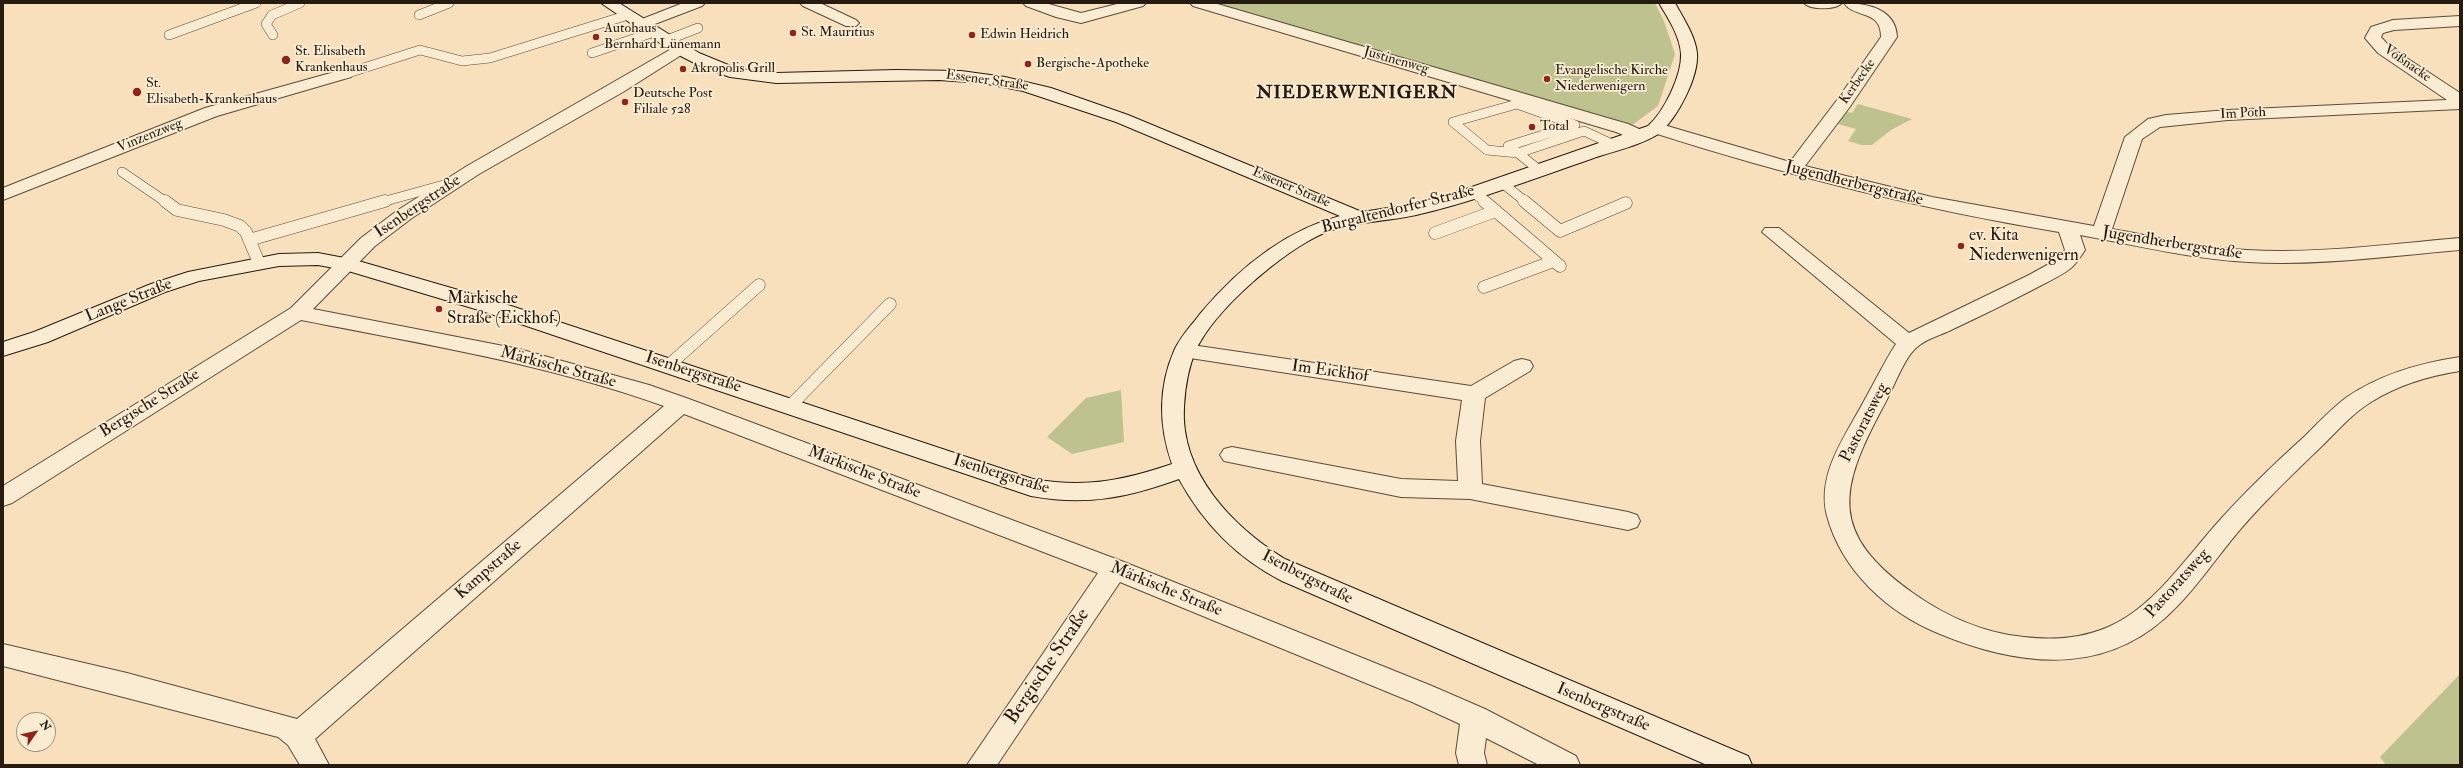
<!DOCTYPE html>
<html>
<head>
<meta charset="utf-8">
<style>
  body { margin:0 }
  #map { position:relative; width:2463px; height:768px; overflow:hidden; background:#f8e0bc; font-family:"IM FELL Double Pica",serif }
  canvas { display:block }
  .frame { position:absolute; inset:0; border:4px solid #251b11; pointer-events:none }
  .north { position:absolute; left:16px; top:712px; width:40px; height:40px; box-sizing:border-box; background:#faebd3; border:1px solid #a59885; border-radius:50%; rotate:56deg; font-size:11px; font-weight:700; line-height:16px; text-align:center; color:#251b11 }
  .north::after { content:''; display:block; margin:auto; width:14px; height:18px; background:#8f2418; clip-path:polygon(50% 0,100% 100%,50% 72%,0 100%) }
</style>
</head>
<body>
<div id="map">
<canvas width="2463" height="768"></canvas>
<div class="frame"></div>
<div class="north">N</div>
</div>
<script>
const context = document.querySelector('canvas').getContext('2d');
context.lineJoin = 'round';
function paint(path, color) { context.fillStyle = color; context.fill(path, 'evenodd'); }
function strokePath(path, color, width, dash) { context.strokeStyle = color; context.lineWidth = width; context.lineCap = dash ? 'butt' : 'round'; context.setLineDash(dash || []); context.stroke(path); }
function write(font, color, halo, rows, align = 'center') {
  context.font = font + ' "IM FELL Double Pica",serif'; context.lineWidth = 3.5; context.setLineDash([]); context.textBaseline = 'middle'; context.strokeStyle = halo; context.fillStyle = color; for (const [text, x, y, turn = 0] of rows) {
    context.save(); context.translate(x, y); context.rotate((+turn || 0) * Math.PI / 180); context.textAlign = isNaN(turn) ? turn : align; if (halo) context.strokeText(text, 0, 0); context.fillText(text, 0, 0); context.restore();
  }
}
paint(new Path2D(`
  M 1213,3 L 1655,3 L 1664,21 L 1675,54 L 1658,106 L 1631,126 Z
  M 1858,104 L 1912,119 L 1891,130 L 1872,145 L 1862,145 L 1848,141 L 1856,129 L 1838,124 L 1847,112 L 1852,113 Z
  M 1121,390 L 1124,442 L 1072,454 L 1047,437 L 1086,398 Z
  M 2460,674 L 2460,765 L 2386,765 L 2380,757 Z`), '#bec28f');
const laneFar1 = new Path2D(`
  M 419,15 L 449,3
  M 169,35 L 256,3
  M 273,35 L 266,24 L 272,15 L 300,3
  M 667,40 L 698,28
  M 592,53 L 654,32
  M 345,74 L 420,50 L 462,61 L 490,58 L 628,15
  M 1517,152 L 1508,146 L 1575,125
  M 1518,153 L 1487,150 L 1453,122 L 1517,104 L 1573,124
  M 1539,170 L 1518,153 L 1584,131 L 1614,145
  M 122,172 L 166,202
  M 1501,182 L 1526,202
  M 1473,192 L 1485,202
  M 382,202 L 447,184`);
const lane = new Path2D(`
  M 165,201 L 177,210 L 224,220 L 240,226 L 246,232 L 259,263
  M 1484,201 L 1560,266
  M 1524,201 L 1560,231 L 1626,203
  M 1435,233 L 1496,211
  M 249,240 L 385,201
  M 1484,287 L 1554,261
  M 669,365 L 759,285
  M 791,405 L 890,304`);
const street = new Path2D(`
  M 683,3 L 705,3 L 702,6 L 647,27 L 642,29 L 634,24 L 637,21 Z
  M 800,3 L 820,3 L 856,20 L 859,23 L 856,26 L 846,26 L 803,6 Z
  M 1023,3 L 1045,3 L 1081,13 L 1121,3 L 1146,3 L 1143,6 L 1081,23 L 1056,17 L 1026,6 Z
  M 1190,3 L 1214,3 L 1628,124 L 1646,132 L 1649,136 L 1646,140 C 1635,142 1626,136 1616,132 L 1193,6 Z
  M 1804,3 L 1842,3 C 1836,10 1810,10 1804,3 Z
  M 1844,3 C 1867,3 1896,9 1897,37 L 1849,108 L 1805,166 L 1932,197 L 2094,226 L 2125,137 L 2148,119 L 2166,115 L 2228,110 L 2447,100 L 2378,53 L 2365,38 L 2371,27 L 2393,20 L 2460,16 L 2460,26 L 2394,30 L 2383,33 L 2381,37 L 2390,47 L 2460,93 L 2460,109 L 2228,120 L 2160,127 L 2142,139 L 2112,229 C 2157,237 2202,248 2247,250 C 2318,254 2389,244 2460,238 L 2460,250 C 2389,256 2319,266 2248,262 C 2191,259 2135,245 2080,235 L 2085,250 C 2081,256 2076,264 2071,268 C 2061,276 2047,282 2036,288 C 2009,302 1981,316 1953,329 C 1942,335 1927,338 1917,347 C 1903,359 1893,390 1883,407 C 1839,489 1828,533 1913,593 C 1945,616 1984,633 2024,637 C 2128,649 2159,589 2219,521 C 2246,491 2275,463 2305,436 C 2318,423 2332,408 2347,397 C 2381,374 2420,363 2460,357 L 2460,371 C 2428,376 2398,385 2371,402 C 2353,413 2338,430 2323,445 C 2292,475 2260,505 2233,538 C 2211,565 2191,595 2165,618 C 2099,677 2015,665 1940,634 C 1888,613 1842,571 1827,516 C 1816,474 1846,435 1864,401 C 1875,382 1884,362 1896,344 L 1762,232 L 1765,228 L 1779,228 L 1909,333 L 2029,275 L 2058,259 L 2065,250 L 2059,232 C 1920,209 1785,175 1651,132 L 1648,128 L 1651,124 L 1657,123 L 1790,162 L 1837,100 L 1881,37 C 1881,9 1855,19 1844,3 Z
  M 680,44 L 686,46 L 688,49 L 686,52 L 623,92 L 479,174 L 412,218 L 375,246 L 313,309 L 519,349 L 649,385 L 689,399 L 1124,562 L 1432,686 L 1485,709 L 1576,756 L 1580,765 L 1539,765 L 1486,738 L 1484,753 L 1487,765 L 1459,765 L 1456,753 L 1460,724 L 1412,702 L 1120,582 L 997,765 L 967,765 L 1098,573 L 684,414 L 315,739 L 329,765 L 300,765 L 288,745 L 278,737 L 3,666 L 3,644 L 127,673 L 297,719 L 664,406 C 547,364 423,344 301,320 L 12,503 L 3,506 L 3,486 L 291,308 L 361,238 L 398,210 L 467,166 Z
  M 345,69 L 351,71 L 353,74 L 351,77 L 217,116 L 3,200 L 3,188 L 205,108 Z
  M 1185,344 L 1471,386 L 1514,361 L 1522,359 L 1530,361 L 1533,366 L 1530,371 L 1485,398 L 1480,441 L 1482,484 L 1628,512 L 1637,515 L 1640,521 L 1637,527 L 1628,530 L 1470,499 L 1401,497 L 1224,461 L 1220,455 L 1224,449 L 1232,447 L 1401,479 L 1458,481 L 1456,441 L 1462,400 L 1177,356 L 1174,351 L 1177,346 Z`);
const secondary = new Path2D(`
  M 601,3 L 619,3 L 699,53 L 738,69 L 776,73 L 896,70 L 961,71 L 1005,77 L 1051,88 L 1128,115 L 1362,212 L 1414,204 L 1466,189 L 1648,126 C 1664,112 1682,75 1681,54 C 1680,36 1668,18 1659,3 L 1675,3 C 1683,18 1695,35 1697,53 C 1699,77 1677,118 1660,133 C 1640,146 1613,151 1591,159 C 1533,179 1476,201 1416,215 C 1386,222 1353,221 1324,233 C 1283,251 1215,309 1196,350 C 1188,368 1185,388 1184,407 C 1180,473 1233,527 1285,559 L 1748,756 L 1752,765 L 1707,765 L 1282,581 C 1237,558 1203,523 1179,479 C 1126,498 1086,506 1031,496 L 482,311 L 345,270 L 318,265 L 279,266 L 199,281 L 165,292 L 48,342 L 3,356 L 3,342 L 34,332 L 151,284 L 188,272 L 279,254 L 318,253 L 355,260 L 496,301 L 1033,479 C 1085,488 1122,481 1172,464 C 1159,427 1158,388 1174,351 C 1180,337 1191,326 1200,314 C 1237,270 1283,231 1340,216 L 1116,122 L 1023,91 L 983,83 L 939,80 L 776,83 L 730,77 L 702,67 L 673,52 Z`);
strokePath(laneFar1, '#5a4c3c', 10);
strokePath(lane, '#5a4c3c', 13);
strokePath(street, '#5a4c3c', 2);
strokePath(secondary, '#251b11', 2);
strokePath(laneFar1, '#faebd3', 9);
strokePath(lane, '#faebd3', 12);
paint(street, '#faebd3');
paint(secondary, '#faebd3');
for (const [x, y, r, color] of [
  [793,33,4,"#8f2418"],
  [972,35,4,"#8f2418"],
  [596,37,4,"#8f2418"],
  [286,60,5,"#8f2418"],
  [1028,64,4,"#8f2418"],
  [683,69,4,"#8f2418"],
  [1547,79,4,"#8f2418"],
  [137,92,5,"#8f2418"],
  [625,102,4,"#8f2418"],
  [1532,127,4,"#8f2418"],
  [1961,246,4,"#8f2418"],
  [439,309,4,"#8f2418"]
]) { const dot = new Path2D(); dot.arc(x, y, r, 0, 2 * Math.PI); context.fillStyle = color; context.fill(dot); strokePath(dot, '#faebd3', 1.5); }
write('14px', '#251b11', '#faebd3', [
  ["Autohaus",604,29],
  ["Bernhard Lünemann",604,45],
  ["St. Mauritius",801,33],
  ["Edwin Heidrich",980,35],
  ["St. Elisabeth",295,52],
  ["Krankenhaus",295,68],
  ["Bergische-Apotheke",1036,64],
  ["Akropolis Grill",691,69],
  ["Evangelische Kirche",1555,71],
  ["Niederwenigern",1555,87],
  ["St.",146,84],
  ["Elisabeth-Krankenhaus",146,100],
  ["Deutsche Post",633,94],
  ["Filiale 528",633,110],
  ["Total",1540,127]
], 'left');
write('14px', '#251b11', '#faebd3', [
  ["Justinenweg",1396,61,16],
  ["Voßnacke",2407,64,35],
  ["Essener Straße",987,81,8],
  ["Kerbecke",1858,82,-55],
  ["Im Poth",2243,114,-3],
  ["Vinzenzweg",150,136,-22],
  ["Essener Straße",1291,188,23]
]);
write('17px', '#251b11', '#faebd3', [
  ["Jugendherbergstraße",1854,184,14],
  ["Isenbergstraße",418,207,-34],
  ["Burgaltendorfer Straße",1398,210,-14],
  ["Jugendherbergstraße",2172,244,9],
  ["Lange Straße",129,301,-22],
  ["Märkische Straße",558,368,15],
  ["Im Eickhof",1330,372,8],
  ["Isenbergstraße",693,373,18],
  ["Bergische Straße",150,404,-32],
  ["Pastoratsweg",1865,423,-63],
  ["Märkische Straße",864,473,21],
  ["Isenbergstraße",1001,475,17],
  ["Kampstraße",489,570,-41],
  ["Isenbergstraße",1307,578,27],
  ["Pastoratsweg",2178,584,-48],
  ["Märkische Straße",1166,590,22],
  ["Isenbergstraße",1603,708,23]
]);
write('17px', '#251b11', '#faebd3', [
  ["ev. Kita",1969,236],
  ["Niederwenigern",1969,256],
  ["Märkische",447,299],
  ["Straße (Eickhof)",447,319]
], 'left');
context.letterSpacing = '1px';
write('bold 18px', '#251b11', '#faebd3', [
  ["NIEDERWENIGERN",1357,94]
]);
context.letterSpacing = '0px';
write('20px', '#251b11', '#faebd3', [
  ["Bergische Straße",1048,667,-56]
]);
</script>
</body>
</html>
